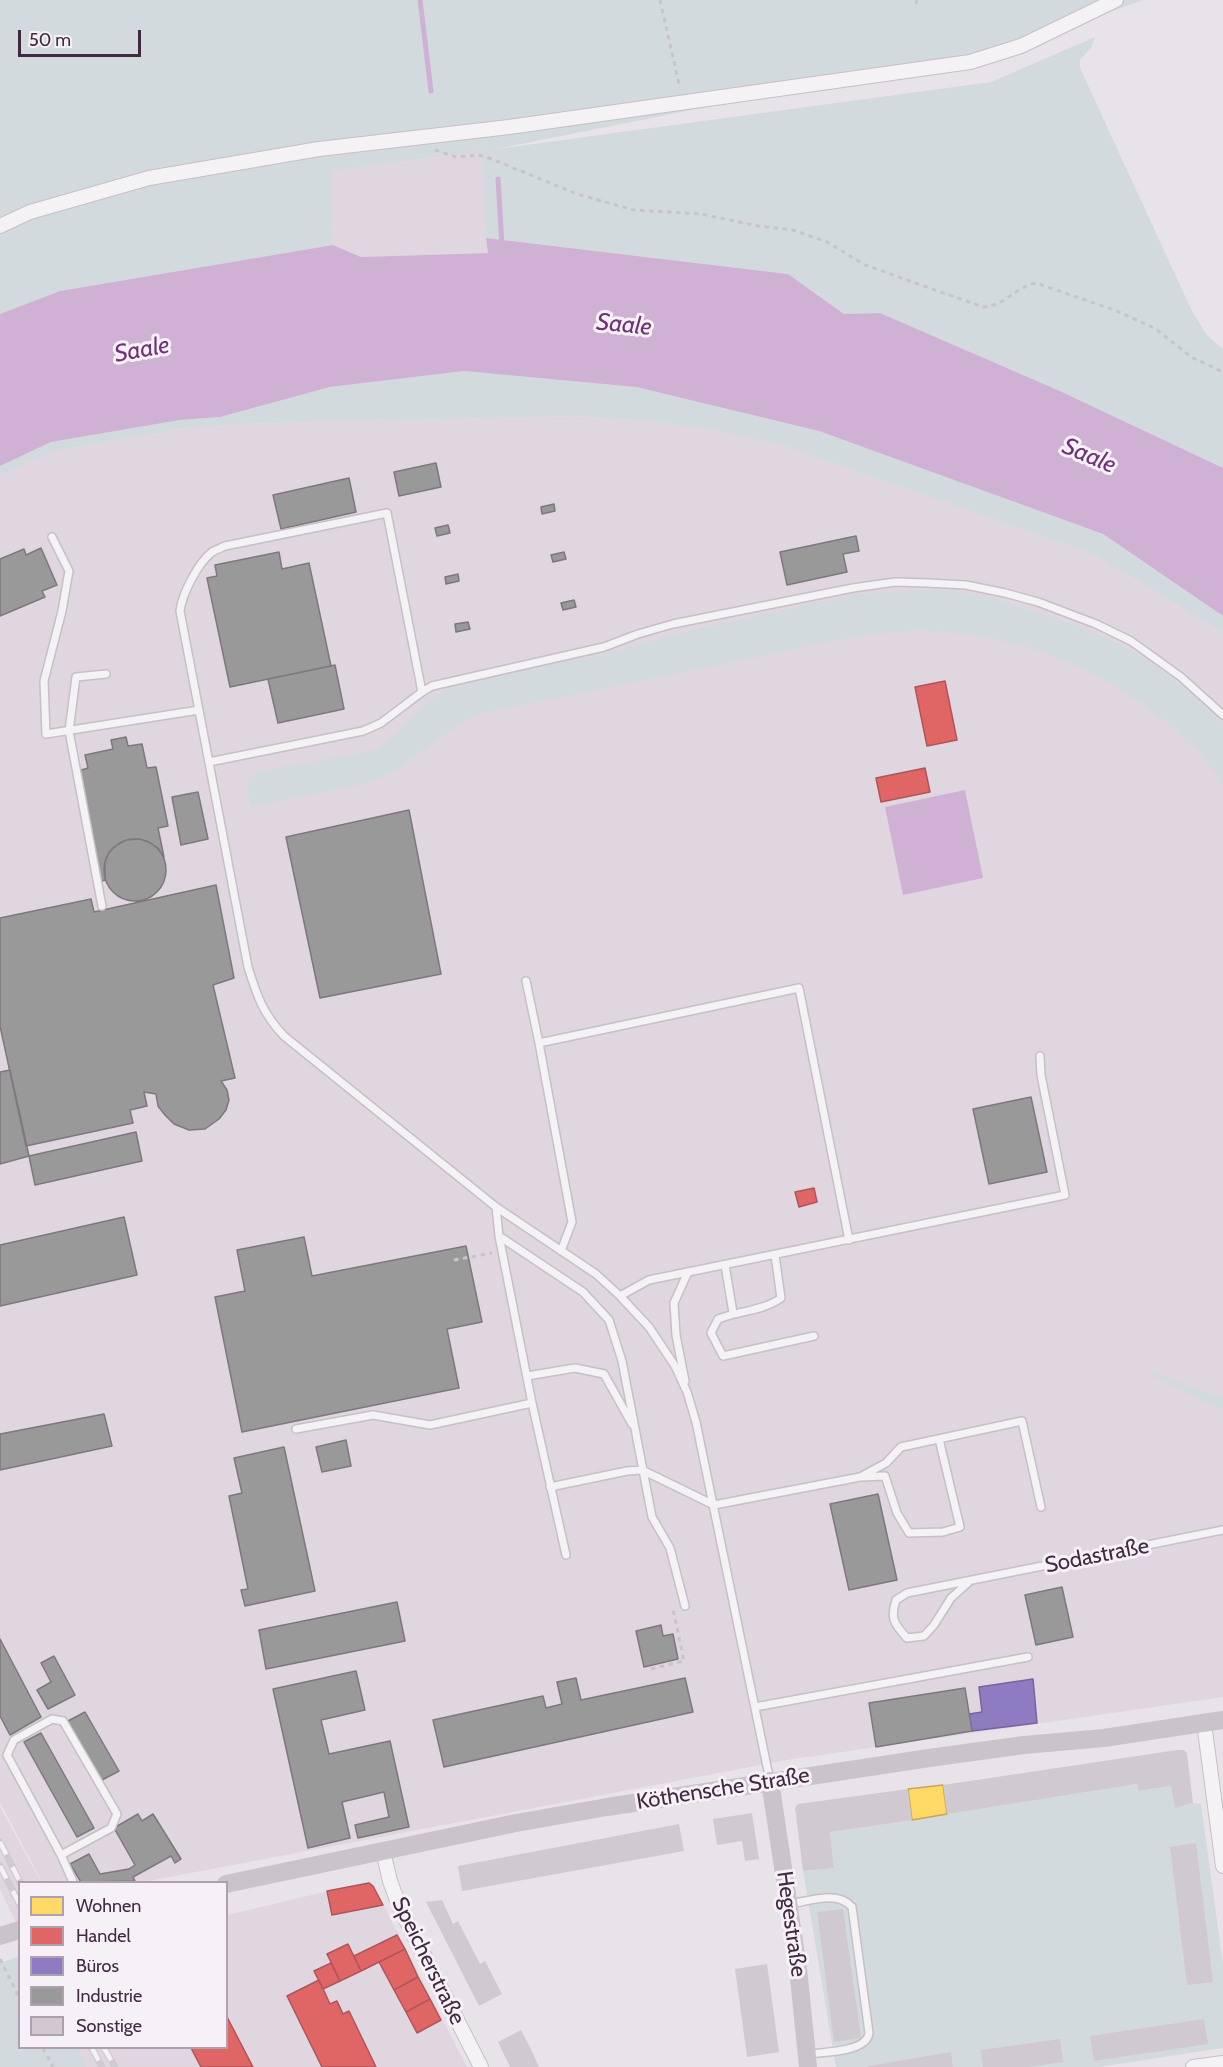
<!DOCTYPE html>
<html>
<head>
<meta charset="utf-8">
<style>
  body { margin:0 }
  #map { position:relative; width:1223px; height:2067px; overflow:hidden; background:#e8e3e8; font-family:Cabin,sans-serif }
  canvas { display:block }
  .legend { position:absolute; left:18px; top:1881px; width:210px; height:168px; box-sizing:border-box; background:#f6f0f7; border:2px solid #aea0ae; margin:0; padding:8px 10px; list-style:none; font-size:18px; color:#412941 }
  .legend li { display:flex; align-items:center; gap:12px; height:30px }
  .legend b { width:30px; border:2px solid #aea0ae }
  .scale { position:absolute; left:18px; top:30px; width:123px; height:27px; box-sizing:border-box; border:3px solid #412941; border-top:0; padding-left:8px; font-size:18px; line-height:21px; white-space:nowrap; color:#412941; -webkit-text-stroke:4px #f6f0f7; paint-order:stroke }
</style>
</head>
<body>
<div id="map">
<canvas width="1223" height="2067"></canvas>
<ul class="legend">
<li><b style="height:16px;background:#ffd966"></b>Wohnen</li>
<li><b style="height:16px;background:#e06666"></b>Handel</li>
<li><b style="height:16px;background:#8e7cc3"></b>Büros</li>
<li><b style="height:16px;background:#999"></b>Industrie</li>
<li><b style="height:16px;background:#d0cad0"></b>Sonstige</li>
</ul>
<div class="scale">50 m</div>
</div>
<script>
const context = document.querySelector('canvas').getContext('2d');
context.lineJoin = 'round';
function paint(path, color) { context.fillStyle = color; context.fill(path, 'evenodd'); }
function strokePath(path, color, width, dash) { context.strokeStyle = color; context.lineWidth = width; context.lineCap = dash ? 'butt' : 'round'; context.setLineDash(dash || []); context.stroke(path); }
function write(font, color, halo, rows, align = 'center') {
  context.font = font + ' Cabin,sans-serif'; context.lineWidth = 6; context.setLineDash([]); context.textBaseline = 'middle'; context.strokeStyle = halo; context.fillStyle = color; for (const [text, x, y, turn = 0] of rows) {
    context.save(); context.translate(x, y); context.rotate((+turn || 0) * Math.PI / 180); context.textAlign = isNaN(turn) ? turn : align; if (halo) context.strokeText(text, 0, 0); context.fillText(text, 0, 0); context.restore();
  }
}
paint(new Path2D(`
  M 482,151 L 488,253 L 361,257 L 333,245 L 332,171 Z
  M 575,416 L 664,423 L 722,432 L 783,446 L 1092,554 L 1223,633 L 1223,1697 L 787,1760 L 143,1882 L 42,1882 L 0,1802 L 0,476 L 55,451 L 180,429 L 237,424 Z
  M 0,1807 L 41,1882 L 20,1882 L 19,1929 L 0,1889 Z
  M 371,1881 L 467,2067 L 81,2067 L 72,2048 L 226,2048 L 227,1915 Z`), '#dfd6e0');
paint(new Path2D(`
  M 0,0 L 1144,0 L 1012,46 L 496,149 L 991,82 L 1095,37 L 1091,48 L 1080,60 L 1080,68 L 1192,311 L 1207,335 L 1223,349 L 1223,468 L 1060,391 L 880,313 L 844,314 L 788,274 L 486,238 L 482,151 L 332,171 L 333,245 L 60,291 L 0,314 Z
  M 464,371 L 636,387 L 819,431 L 1103,534 L 1223,616 L 1223,633 L 1092,554 L 783,446 L 722,432 L 664,423 L 575,416 L 237,424 L 180,429 L 55,451 L 0,476 L 0,466 L 51,442 L 180,420 L 220,417 L 330,387 Z
  M 939,589 L 991,597 L 1073,624 L 1111,640 L 1143,657 L 1174,680 L 1205,705 L 1223,723 L 1223,785 C 1205,753 1167,721 1136,700 C 1078,660 1009,636 938,631 C 882,627 817,645 763,656 C 669,675 574,695 479,714 L 459,724 L 395,771 L 373,782 L 251,807 L 246,781 L 260,771 L 376,750 L 392,738 L 431,699 L 456,685 L 604,654 L 686,631 L 858,594 Z
  M 1145,1369 L 1196,1389 L 1223,1396 L 1223,1410 L 1204,1402 L 1150,1374 Z
  M 1137,1784 L 1139,1791 L 1171,1786 L 1175,1807 L 1193,1803 L 1201,1804 L 1223,1964 L 1223,2048 L 1099,2067 L 836,2067 L 803,1871 L 834,1868 L 830,1832 Z
  M 19,1956 L 20,2048 L 77,2048 L 86,2067 L 0,2067 L 0,1963 Z`), '#d3dadd');
paint(new Path2D(`
  M 486,238 L 788,274 L 844,314 L 880,313 L 1060,391 L 1223,468 L 1223,616 L 1103,534 L 819,431 L 636,387 L 464,371 L 330,387 L 220,417 L 180,420 L 51,442 L 0,466 L 0,314 L 60,291 L 333,245 L 361,257 L 488,253 Z
  M 965,790 L 983,878 L 903,895 L 885,807 Z`), '#ceb1d3');
const homes = new Path2D(`
  M 943,1785 L 947,1814 L 912,1820 L 908,1789 Z`);
paint(homes, '#ffd966');
strokePath(homes, '#c6a45b', 1.5);
const shops = new Path2D(`
  M 945,681 L 957,740 L 927,746 L 915,687 Z
  M 925,768 L 930,792 L 881,802 L 876,778 Z
  M 814,1188 L 817,1202 L 799,1207 L 795,1192 Z
  M 369,1883 L 373,1886 L 383,1905 L 332,1915 L 327,1891 Z
  M 397,1935 L 405,1949 L 361,1971 L 354,1956 Z
  M 348,1944 L 361,1971 L 340,1981 L 327,1954 Z
  M 405,1949 L 418,1977 L 394,1990 L 379,1962 Z
  M 331,1963 L 340,1981 L 323,1989 L 314,1971 Z
  M 418,1977 L 430,1999 L 406,2012 L 394,1990 Z
  M 319,1980 L 330,2004 L 337,2001 L 343,2014 L 349,2011 L 376,2067 L 322,2067 L 287,1996 Z
  M 430,1999 L 441,2020 L 417,2033 L 406,2012 Z
  M 226,2015 L 253,2067 L 201,2067 L 191,2048 L 226,2048 Z`);
paint(shops, '#e06666');
strokePath(shops, '#b0545b', 1.5);
const offices = new Path2D(`
  M 1033,1679 L 1037,1723 L 972,1731 L 969,1714 L 982,1712 L 979,1687 Z`);
paint(offices, '#8e7cc3');
strokePath(offices, '#77639c', 1.5);
const industry = new Path2D(`
  M 436,463 L 441,487 L 399,496 L 394,472 Z
  M 349,478 L 356,512 L 281,529 L 273,495 Z
  M 554,504 L 555,511 L 542,514 L 541,507 Z
  M 448,525 L 450,533 L 437,536 L 435,528 Z
  M 856,536 L 859,551 L 843,554 L 847,572 L 787,585 L 780,552 Z
  M 41,548 L 57,585 L 42,591 L 45,597 L 0,616 L 0,559 L 24,549 L 26,555 Z
  M 279,552 L 282,569 L 309,563 L 331,666 L 230,687 L 207,578 L 217,576 L 215,565 Z
  M 564,552 L 566,559 L 553,562 L 551,555 Z
  M 458,574 L 459,581 L 446,584 L 445,577 Z
  M 574,600 L 576,607 L 563,610 L 561,603 Z
  M 468,622 L 470,629 L 456,632 L 455,624 Z
  M 335,665 L 344,709 L 278,723 L 268,679 Z
  M 126,737 L 128,746 L 142,744 L 147,768 L 156,767 L 168,826 L 158,828 L 164,857 L 158,848 L 149,842 L 139,839 L 126,840 L 117,845 L 109,852 L 105,862 L 105,880 L 99,882 L 78,771 L 88,768 L 85,755 L 113,749 L 111,740 Z
  M 198,792 L 208,839 L 181,845 L 172,797 Z
  M 409,810 L 441,974 L 320,998 L 286,837 Z
  M104 870a31 31 0 1 1 62 0a31 31 0 1 1-62 0Z
  M 216,885 L 234,978 L 213,985 L 235,1078 L 221,1081 L 227,1090 L 229,1100 L 226,1110 L 219,1119 L 205,1129 L 189,1130 L 174,1124 L 165,1115 L 158,1106 L 156,1094 L 144,1092 L 147,1106 L 130,1110 L 133,1123 L 26,1146 L 0,1026 L 0,918 L 91,899 L 94,912 Z
  M 10,1070 L 29,1156 L 0,1164 L 0,1072 Z
  M 1031,1097 L 1047,1172 L 989,1184 L 973,1109 Z
  M 136,1132 L 142,1161 L 35,1185 L 29,1156 Z
  M 124,1217 L 137,1275 L 0,1306 L 0,1245 Z
  M 304,1237 L 312,1276 L 466,1246 L 482,1322 L 447,1329 L 459,1388 L 242,1432 L 215,1297 L 245,1291 L 237,1250 Z
  M 104,1414 L 112,1446 L 0,1470 L 0,1434 Z
  M 346,1440 L 351,1466 L 322,1472 L 316,1447 Z
  M 284,1447 L 315,1591 L 245,1606 L 241,1590 L 248,1589 L 229,1496 L 242,1493 L 234,1458 Z
  M 878,1494 L 897,1580 L 849,1590 L 830,1504 Z
  M 1062,1587 L 1073,1637 L 1036,1645 L 1025,1595 Z
  M 397,1602 L 405,1641 L 266,1669 L 259,1630 Z
  M 661,1625 L 663,1636 L 673,1634 L 678,1659 L 644,1667 L 636,1631 Z
  M 0,1639 L 41,1717 L 10,1735 L 0,1716 Z
  M 54,1656 L 75,1695 L 48,1709 L 37,1690 L 51,1682 L 41,1663 Z
  M 356,1671 L 365,1710 L 321,1720 L 329,1754 L 390,1741 L 409,1827 L 358,1838 L 355,1825 L 389,1817 L 384,1792 L 342,1802 L 350,1838 L 308,1848 L 273,1689 Z
  M 576,1678 L 581,1700 L 685,1678 L 693,1712 L 444,1767 L 433,1720 L 543,1696 L 546,1708 L 562,1704 L 557,1682 Z
  M 965,1688 L 972,1731 L 876,1747 L 869,1703 Z
  M 85,1712 L 119,1771 L 102,1780 L 68,1721 Z
  M 41,1733 L 94,1828 L 77,1837 L 24,1742 Z
  M 138,1814 L 142,1821 L 153,1814 L 181,1859 L 175,1863 L 171,1856 L 133,1877 L 135,1881 L 81,1882 L 70,1864 L 89,1854 L 100,1874 L 129,1869 L 135,1865 L 114,1828 Z`);
paint(industry, '#999');
strokePath(industry, '#7f777f', 1.5);
strokePath(new Path2D(`
  M 420,0 L 431,91
  M 498,179 L 502,246`), '#ceb1d3', 5);
paint(new Path2D(`
  M 1177,1750 L 1184,1750 L 1187,1753 L 1193,1803 L 1175,1808 L 1171,1786 L 1139,1791 L 1137,1784 L 947,1814 L 943,1785 Z
  M 908,1789 L 912,1820 L 830,1832 L 834,1868 L 803,1871 L 796,1815 L 795,1808 L 798,1804 Z
  M 752,1813 L 759,1859 L 745,1861 L 742,1841 L 717,1845 L 713,1819 Z
  M 679,1824 L 684,1851 L 462,1891 L 458,1866 Z
  M 1196,1843 L 1213,1982 L 1187,1985 L 1170,1847 Z
  M 442,1900 L 453,1924 L 458,1921 L 480,1964 L 485,1961 L 502,1994 L 479,2006 L 426,1902 Z
  M 843,1909 L 861,2038 L 834,2042 L 817,1912 Z
  M 767,1964 L 779,2052 L 747,2057 L 735,1969 Z
  M 1204,2019 L 1208,2044 L 1094,2061 L 1090,2036 Z
  M 521,2030 L 531,2049 L 539,2067 L 510,2067 L 498,2042 Z
  M 1060,2039 L 1063,2062 L 1028,2067 L 983,2067 L 981,2050 Z
  M 951,2052 L 953,2067 L 868,2067 L 868,2066 Z`), '#d0cad0');
const lane = new Path2D(`
  M 52,537 L 69,571 L 62,611 L 44,681 L 46,734 L 199,710
  M 422,692 L 387,513 L 225,546 C 221,548 215,550 212,552 C 198,563 182,594 180,611 L 248,967 C 257,996 263,1014 284,1036 L 496,1207 L 596,1274 L 620,1296 L 649,1327 L 675,1366 L 687,1392 L 696,1422 L 770,1781
  M 209,762 L 363,731 L 381,723 L 422,692 L 432,686 L 604,647 L 638,634 L 673,624 L 853,588 L 895,582 L 927,583 L 966,585 L 1005,593 L 1038,602 L 1096,624 L 1131,641 L 1181,677 L 1223,715
  M 102,906 L 69,731 L 76,677 L 106,674
  M 526,981 L 539,1043
  M 496,1207 L 499,1236 L 532,1403 L 566,1555
  M 499,1236 L 583,1292 L 609,1320 L 622,1361 L 652,1517 L 670,1548 L 685,1606
  M 561,1251 L 572,1222 L 539,1043 L 799,988 L 849,1240
  M 775,1255 L 781,1298 C 763,1311 738,1311 718,1319 L 711,1333 L 723,1356 L 814,1336
  M 725,1265 L 733,1313
  M 620,1296 L 649,1280 L 1065,1195 L 1041,1075 L 1040,1056
  M 527,1376 L 575,1368 L 604,1374 L 632,1424
  M 685,1381 L 676,1335 L 674,1303 L 688,1272
  M 296,1429 L 373,1415 L 430,1425 L 532,1403
  M 862,1476 L 886,1463 L 901,1447 L 1022,1421 L 1041,1507
  M 550,1487 L 627,1471 L 642,1470 L 714,1505 L 860,1477 L 885,1476 L 897,1513 L 909,1533 L 943,1532 L 960,1527 L 939,1439
  M 970,1581 L 951,1598 L 934,1625 L 924,1636 L 907,1638 C 894,1624 890,1618 896,1600 L 907,1593 L 1223,1530
  M 755,1707 L 1028,1657
  M 61,1855 L 111,1828 L 117,1814 L 63,1721 L 52,1719 L 14,1740 L 7,1755 L 61,1855 L 73,1882
  M 790,1904 C 810,1901 837,1890 852,1907 L 869,2033 C 867,2052 825,2052 809,2054`);
const street = new Path2D(`
  M 0,226 L 30,212 L 149,178 L 319,149 L 509,127 L 970,62 L 1021,46 L 1116,0
  M 1204,1723 L 1223,1866
  M 383,1851 L 390,1881 L 400,1908 L 481,2067
  M 1193,2067 L 1223,2063`);
strokePath(lane, '#c5c0c5', 10);
strokePath(street, '#c5c0c5', 16);
strokePath(new Path2D(`
  M 660,0 L 680,88
  M 916,0 L 918,9
  M 435,150 L 456,157 L 479,155 L 489,158 L 577,194 L 634,210 L 701,214 L 758,226 L 793,230 L 827,242 L 865,265 L 983,307 C 1007,305 1013,288 1036,283 L 1117,311 L 1156,329 L 1191,357 L 1223,372
  M 454,1260 L 492,1253
  M 651,1669 L 684,1661 L 673,1609
  M 0,1959 L 20,1999
  M 43,2048 L 53,2067`), '#c9c4c9', 3, [4.5, 4.5]);
strokePath(lane, '#f4f2f4', 7);
strokePath(street, '#f4f2f4', 14);
strokePath(new Path2D(`
  M 770,1781 L 798,1968 L 808,2067
  M 226,1884 L 516,1823 L 607,1807 L 929,1758 L 1024,1745 L 1104,1738 L 1223,1720
  M 0,1936 L 20,1930`), '#cac3ca', 18);
const rail = new Path2D(`
  M 0,1842 L 20,1882
  M 0,1866 L 20,1905
  M 92,2048 L 102,2067
  M 104,2048 L 115,2067`);
strokePath(rail, '#cfcbd0', 7);
strokePath(rail, '#f6f0f7', 4.5, [14]);
write('22px', '#412941', '#f6f0f7', [
  ["Sodastraße",1097,1556,-11],
  ["Köthensche Straße",723,1789,-9],
  ["Hegestraße",791,1924,82],
  ["Speicherstraße",428,1961,64]
]);
write('italic 24px', '#6e3376', '#f6f0f7', [
  ["Saale",624,325,6],
  ["Saale",142,350,-10],
  ["Saale",1089,456,23]
]);
</script>
</body>
</html>
